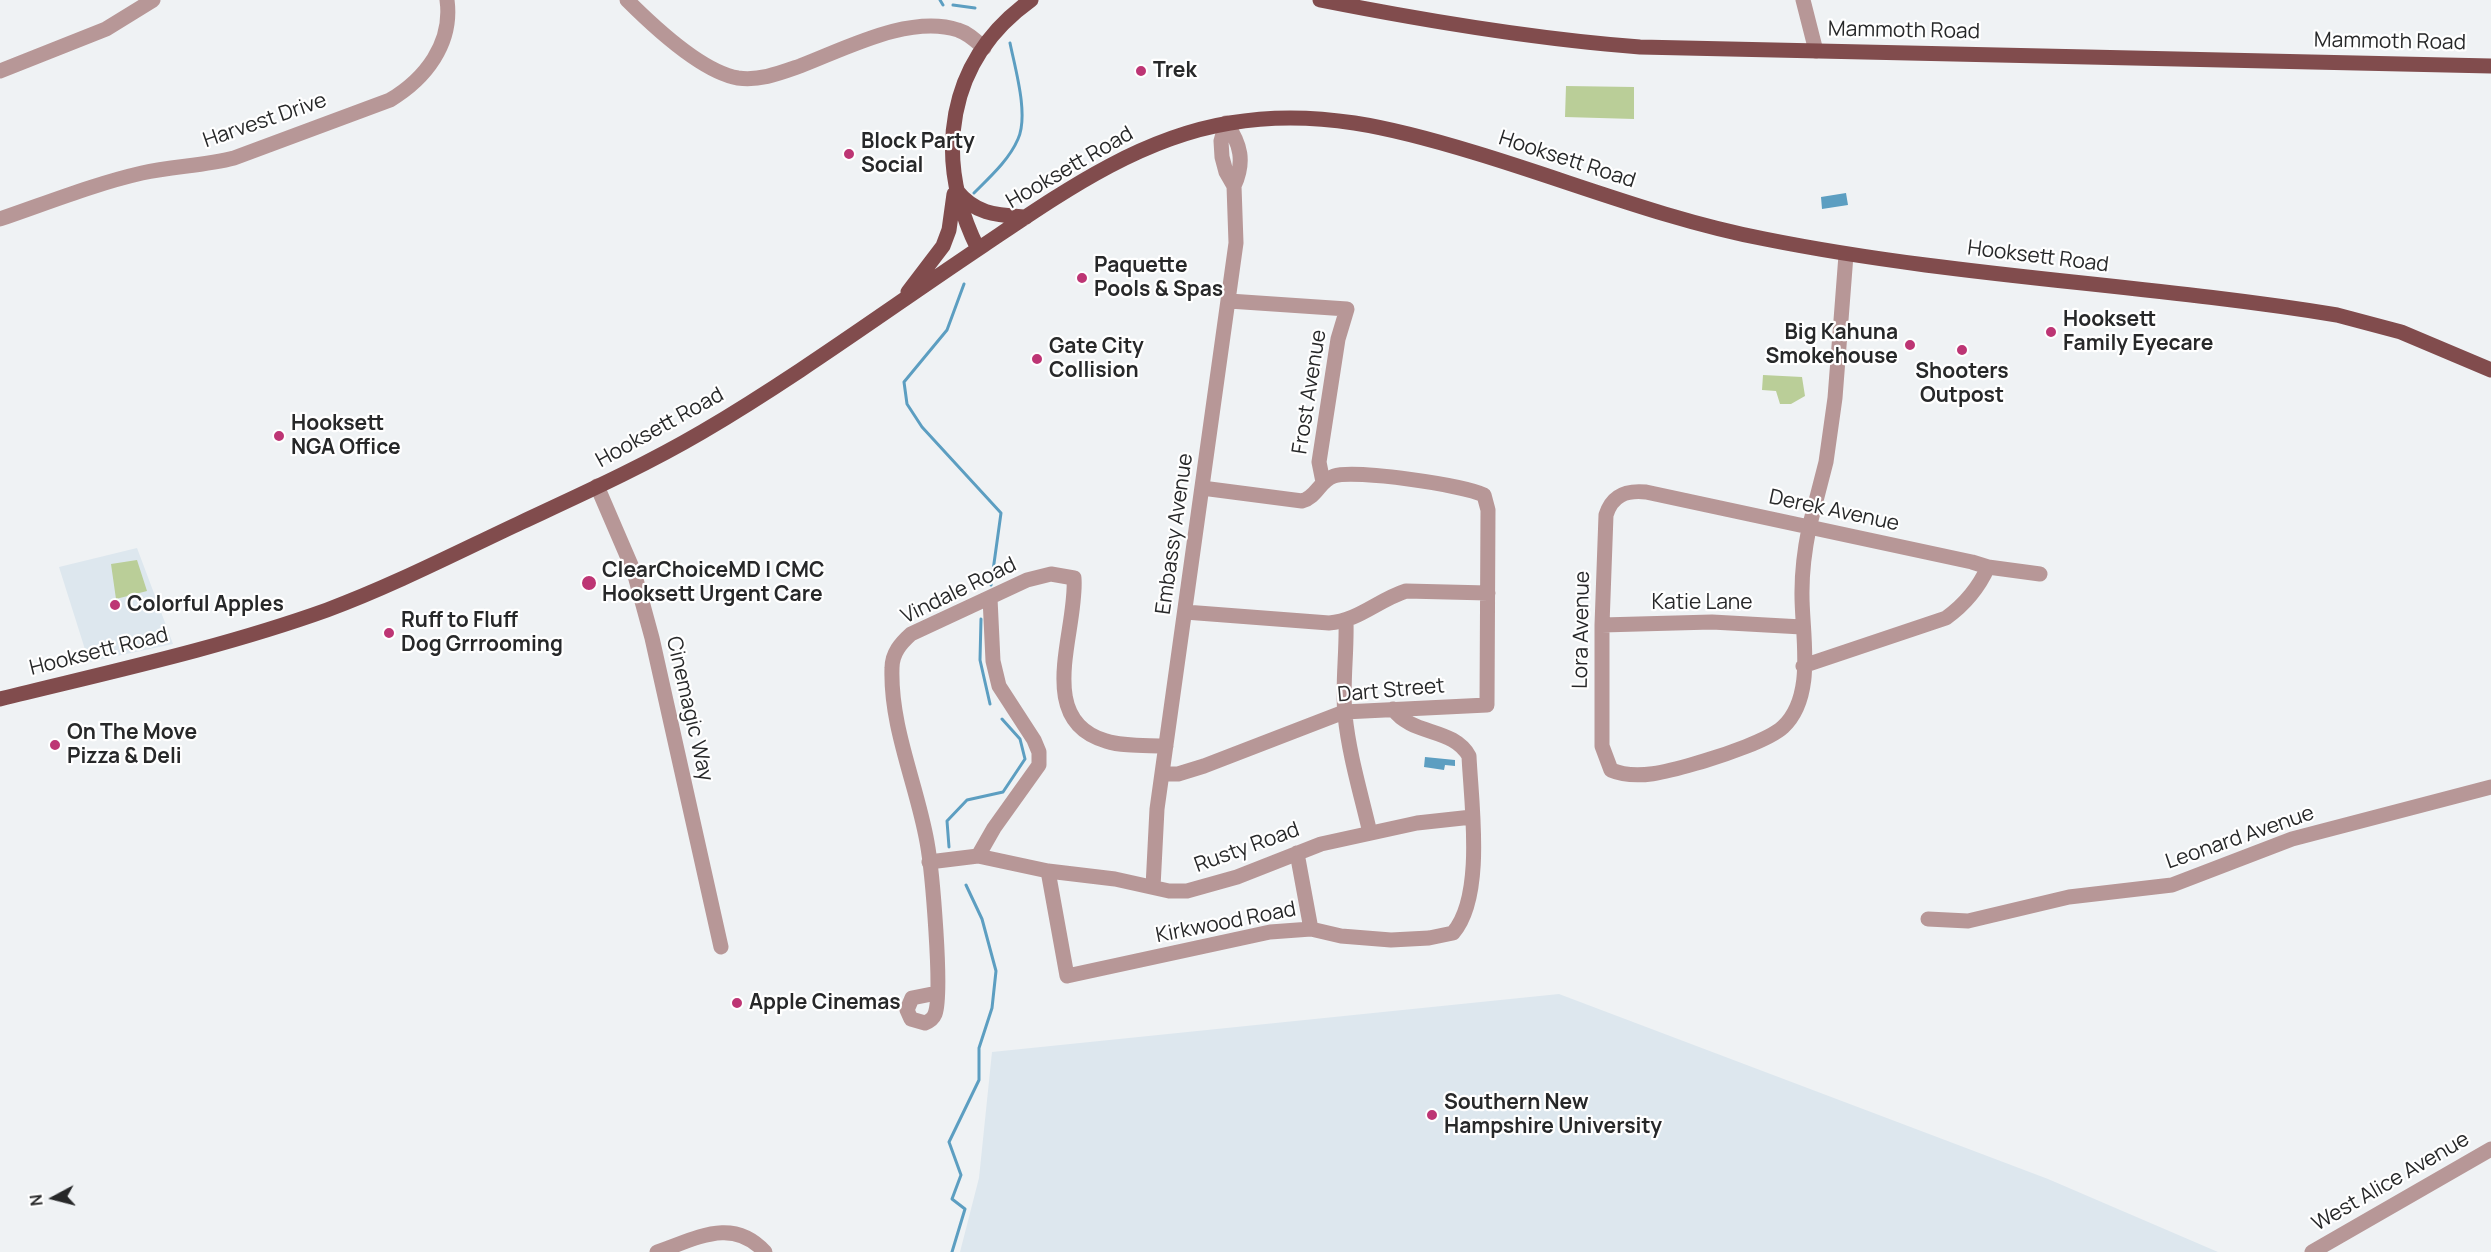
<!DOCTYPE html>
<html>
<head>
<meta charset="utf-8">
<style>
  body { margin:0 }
  #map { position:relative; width:2491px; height:1252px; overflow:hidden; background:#eff2f4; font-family:Manrope,sans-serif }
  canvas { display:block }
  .north { position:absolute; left:24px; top:1168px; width:60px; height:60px; -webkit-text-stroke:4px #fff; paint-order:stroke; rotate:263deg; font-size:16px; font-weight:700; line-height:24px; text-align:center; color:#272829 }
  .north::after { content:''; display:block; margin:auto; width:21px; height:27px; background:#272829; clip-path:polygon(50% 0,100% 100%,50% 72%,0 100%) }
</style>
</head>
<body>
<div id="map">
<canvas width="2491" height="1252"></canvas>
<div class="north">N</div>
</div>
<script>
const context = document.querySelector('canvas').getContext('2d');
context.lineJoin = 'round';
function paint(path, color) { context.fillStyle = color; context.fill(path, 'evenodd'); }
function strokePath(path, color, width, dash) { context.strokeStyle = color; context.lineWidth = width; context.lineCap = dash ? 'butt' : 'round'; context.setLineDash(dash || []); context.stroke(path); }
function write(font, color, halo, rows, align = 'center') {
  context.font = font + ' Manrope,sans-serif'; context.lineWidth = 4.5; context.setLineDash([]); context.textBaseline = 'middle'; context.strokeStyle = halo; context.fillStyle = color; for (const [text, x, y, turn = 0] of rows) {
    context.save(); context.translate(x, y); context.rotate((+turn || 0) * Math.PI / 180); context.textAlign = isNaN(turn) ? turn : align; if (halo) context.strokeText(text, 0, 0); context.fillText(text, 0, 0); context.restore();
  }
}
paint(new Path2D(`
  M 137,548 L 173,644 L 89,662 L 59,567 Z
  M 1559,994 L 2048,1179 L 2218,1252 L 960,1252 L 979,1178 L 992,1052 Z`), '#dde7ee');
paint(new Path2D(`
  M 1566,86 L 1634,87 L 1634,119 L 1565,117 Z
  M 1763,375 L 1802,377 L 1805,396 L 1791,404 L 1780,404 L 1776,391 L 1762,390 Z
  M 137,560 L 147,591 L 116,599 L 111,564 Z`), '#bace98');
paint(new Path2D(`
  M 1846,193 L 1848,205 L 1822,209 L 1821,197 Z
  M 1425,757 L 1455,760 L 1455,766 L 1445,765 L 1444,770 L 1424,767 Z`), '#5c9ec1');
strokePath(new Path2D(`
  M 940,0 L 943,5
  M 953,5 L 975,8
  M 974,193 C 990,177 1009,160 1018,139 C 1029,115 1015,68 1010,43
  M 964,284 L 947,330 L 904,382 L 907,404 L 922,427 L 1001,513 L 991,585
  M 981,619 L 980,660 L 990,704
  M 949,847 L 947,821 L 967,800 L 1003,792 L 1025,759 L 1020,739 L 1002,719
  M 952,1252 L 965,1209 L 952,1199 L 961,1175 L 949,1142 L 979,1080 L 979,1048 L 992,1008 L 996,971 L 982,919 L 966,885`), '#5c9ec1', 3);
strokePath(new Path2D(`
  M 627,0 C 653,26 702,72 738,78 C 760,81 780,73 800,66 C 845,49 910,14 958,30 C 968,33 975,40 984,48
  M 1803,0 L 1816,51
  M 0,71 L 106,29 L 153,0
  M 1226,123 C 1241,144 1245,162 1234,186
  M 0,219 C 47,203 94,184 142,173 C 172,166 204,166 234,158 L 390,100 C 425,79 453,44 447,0
  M 1846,255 L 1835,398 L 1826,462 L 1809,528 C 1805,548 1802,570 1802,591 C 1801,632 1817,695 1783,727 C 1769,740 1724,755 1704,761 C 1676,769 1639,782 1611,770 L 1602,746 L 1602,625 L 1606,515 C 1612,495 1626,490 1646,492 L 1972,562 L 1988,567 L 2040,574
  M 1229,301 L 1347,309 L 1338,339 L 1319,462 L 1323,482
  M 597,486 L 634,572 L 652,638 L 721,947
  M 1185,612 L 1329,623 C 1358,621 1378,600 1406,591 L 1488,593
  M 1346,622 C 1347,653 1342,684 1345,715 C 1349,755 1361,794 1370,833
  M 1602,625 L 1712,622 L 1802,627
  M 1803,666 L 1946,618 C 1964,605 1979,587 1988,567
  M 1162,774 L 1178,774 L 1204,766 L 1344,712 L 1487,705 L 1488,510 L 1484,495 C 1463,485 1354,469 1334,476 C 1319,481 1317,497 1302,501 L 1202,488
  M 1297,853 L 1311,929
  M 978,856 L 994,828 L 1039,765 L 1039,752 L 1034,740 L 999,686 L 993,661 L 990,598
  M 929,862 L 978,856 L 1048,871 L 1115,879 L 1169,891 L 1187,891 L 1237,877 L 1321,844 L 1417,823 L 1472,817
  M 1048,871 L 1067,976 L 1270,932 L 1311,929 L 1341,936 L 1391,940 L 1429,938 L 1453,933 C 1485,896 1471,802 1469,756 C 1453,727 1412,736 1393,709
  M 1153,887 L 1157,809 L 1236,243 L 1234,186 L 1226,172 L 1222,157 L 1221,141 L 1226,123
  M 1928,919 L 1968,921 L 2069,897 L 2172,885 L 2292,839 L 2491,787
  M 937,993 L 912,998 L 907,1010 L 911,1019 L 925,1023 C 930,1021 933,1019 935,1014 C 943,993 932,869 927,842 C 917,785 890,727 892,668 C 892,653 901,643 911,634 L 1027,580 L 1051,574 L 1074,578 C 1078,630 1033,720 1106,741 C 1125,747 1147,745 1166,746
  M 657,1252 C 696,1239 732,1216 765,1252
  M 2312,1252 L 2491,1149`), '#b79797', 15);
strokePath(new Path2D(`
  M 1320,0 C 1426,21 1532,39 1640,47 L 2491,66
  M 957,191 C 976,215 998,215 1026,217
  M 978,249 C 933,158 946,61 1031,0
  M 908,292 L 943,246 L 949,230 L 954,194
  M 0,699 C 109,672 221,648 327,610 C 394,585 458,552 522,522 C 582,494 644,466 702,432 C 799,375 891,307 984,245 C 1060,194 1138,138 1230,123 C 1316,108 1394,128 1476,153 C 1572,182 1666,220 1765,239 C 1954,277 2147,284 2337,315 L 2401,332 L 2491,370`), '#814c4d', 15);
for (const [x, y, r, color] of [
  [1141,71,6,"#bd3574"],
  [849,154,6,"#bd3574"],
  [1082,278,6,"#bd3574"],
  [2051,332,6,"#bd3574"],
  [1910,345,6,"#bd3574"],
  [1962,350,6,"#bd3574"],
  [1037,359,6,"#bd3574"],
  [279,436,6,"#bd3574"],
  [589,583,8,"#bd3574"],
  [115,605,6,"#bd3574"],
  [389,633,6,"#bd3574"],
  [55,745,6,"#bd3574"],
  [737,1003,6,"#bd3574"],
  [1432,1115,6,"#bd3574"]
]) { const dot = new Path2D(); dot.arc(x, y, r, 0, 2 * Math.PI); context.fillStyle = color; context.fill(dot); strokePath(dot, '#fff', 2); }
write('21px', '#272829', '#fff', [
  ["Mammoth Road",1904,31,1],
  ["Mammoth Road",2390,42,1],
  ["Harvest Drive",265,121,-19],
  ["Hooksett Road",1567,160,18],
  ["Hooksett Road",1070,168,-30],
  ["Hooksett Road",2038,257,7],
  ["Frost Avenue",1310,392,-81],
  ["Hooksett Road",660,428,-29],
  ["Derek Avenue",1834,511,12],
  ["Embassy Avenue",1175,534,-82],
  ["Vindale Road",959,591,-26],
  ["Katie Lane",1702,603],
  ["Lora Avenue",1582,630,-89],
  ["Hooksett Road",99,652,-14],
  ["Dart Street",1391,691,-5],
  ["Cinemagic Way",689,709,77],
  ["Leonard Avenue",2240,838,-19],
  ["Rusty Road",1247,848,-20],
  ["Kirkwood Road",1226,923,-11],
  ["West Alice Avenue",2391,1182,-30]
]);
write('bold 21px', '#272829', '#fff', [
  ["Trek",1153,71],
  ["Block Party",861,142],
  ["Social",861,166],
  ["Paquette",1094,266],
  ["Pools & Spas",1094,290],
  ["Hooksett",2063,320],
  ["Family Eyecare",2063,344],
  ["Big Kahuna",1898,333,"right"],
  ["Smokehouse",1898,357,"right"],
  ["Gate City",1049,347],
  ["Collision",1049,371],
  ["Shooters",1962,372,"center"],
  ["Outpost",1962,396,"center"],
  ["Hooksett",291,424],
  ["NGA Office",291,448],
  ["ClearChoiceMD | CMC",602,571],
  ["Hooksett Urgent Care",602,595],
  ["Colorful Apples",127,605],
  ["Ruff to Fluff",401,621],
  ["Dog Grrrooming",401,645],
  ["On The Move",67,733],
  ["Pizza & Deli",67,757],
  ["Apple Cinemas",749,1003],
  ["Southern New",1444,1103],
  ["Hampshire University",1444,1127]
], 'left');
</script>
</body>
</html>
